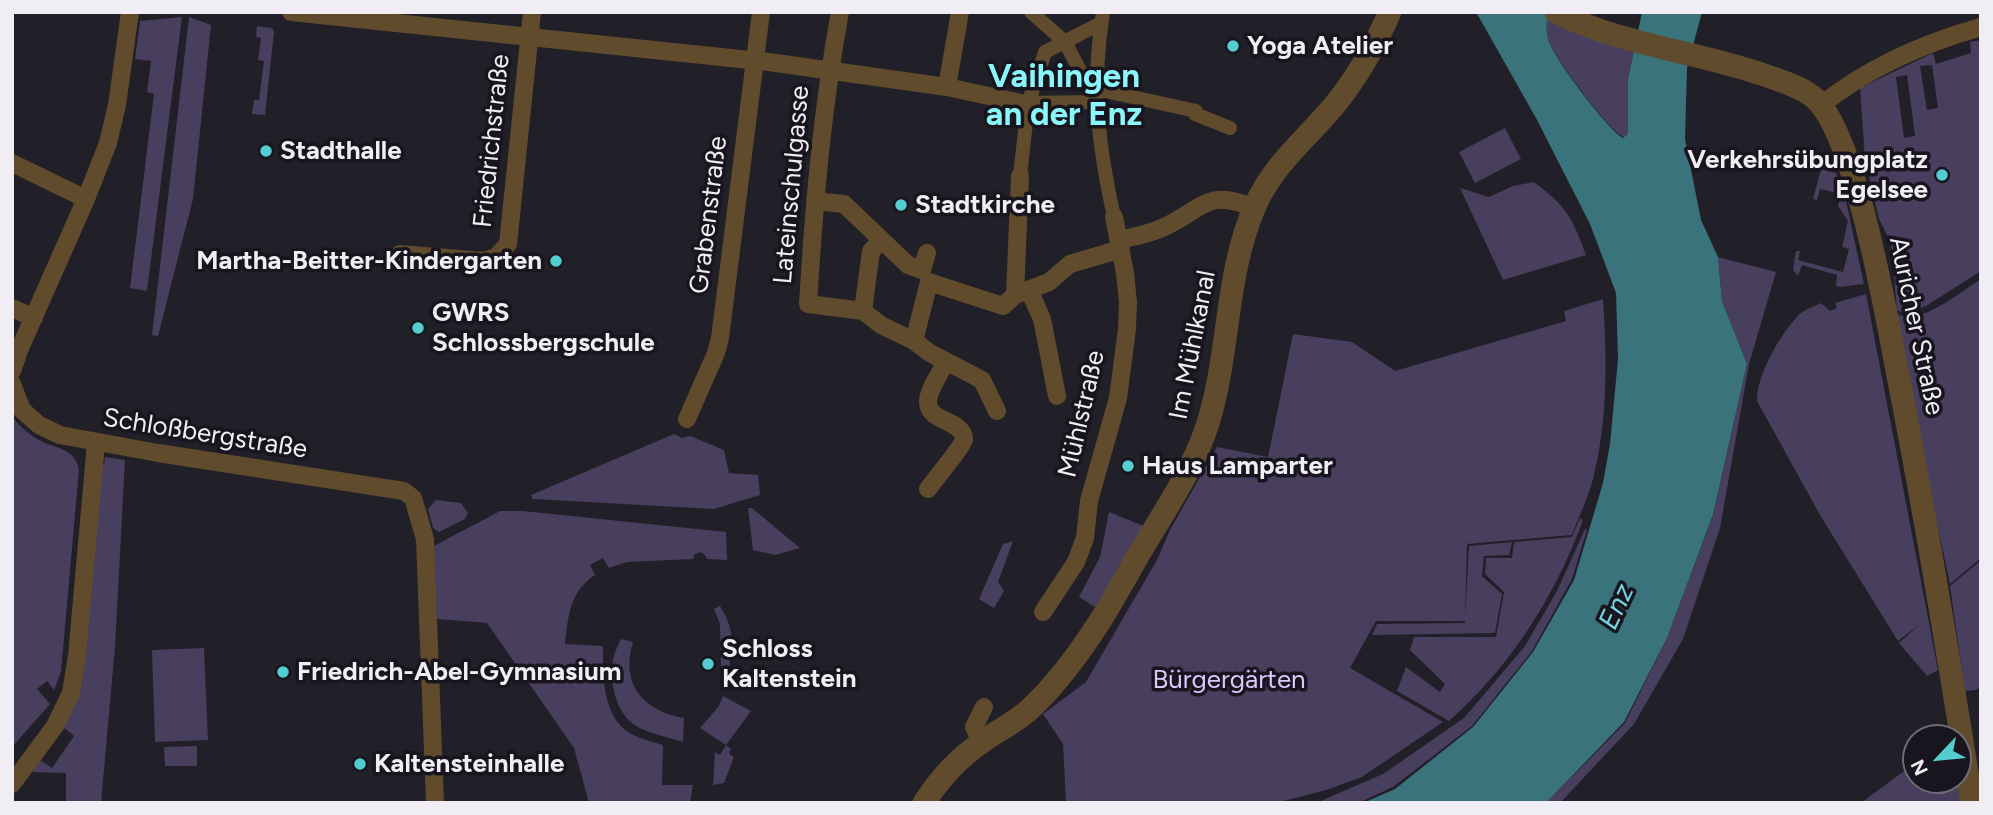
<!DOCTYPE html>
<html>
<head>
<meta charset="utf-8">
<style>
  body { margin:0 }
  #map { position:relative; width:1993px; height:815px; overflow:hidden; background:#211f28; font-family:Figtree,sans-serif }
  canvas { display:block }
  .frame { position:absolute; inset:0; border:14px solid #f0eef4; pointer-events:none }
  .north { position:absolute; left:1902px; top:724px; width:70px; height:70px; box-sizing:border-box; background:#18151e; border:2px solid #6e6c74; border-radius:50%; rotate:244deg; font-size:19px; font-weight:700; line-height:28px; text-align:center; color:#f0eef4 }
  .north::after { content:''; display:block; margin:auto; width:24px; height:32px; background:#52cdd0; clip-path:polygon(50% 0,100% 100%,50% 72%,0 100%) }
</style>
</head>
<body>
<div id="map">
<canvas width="1993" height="815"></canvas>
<div class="frame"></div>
<div class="north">N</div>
</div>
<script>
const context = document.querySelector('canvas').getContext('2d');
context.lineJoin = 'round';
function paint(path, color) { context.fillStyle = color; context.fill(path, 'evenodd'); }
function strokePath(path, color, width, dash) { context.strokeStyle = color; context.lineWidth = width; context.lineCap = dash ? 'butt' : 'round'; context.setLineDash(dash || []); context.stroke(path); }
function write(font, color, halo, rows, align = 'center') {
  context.font = font + ' Figtree,sans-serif'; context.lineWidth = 7; context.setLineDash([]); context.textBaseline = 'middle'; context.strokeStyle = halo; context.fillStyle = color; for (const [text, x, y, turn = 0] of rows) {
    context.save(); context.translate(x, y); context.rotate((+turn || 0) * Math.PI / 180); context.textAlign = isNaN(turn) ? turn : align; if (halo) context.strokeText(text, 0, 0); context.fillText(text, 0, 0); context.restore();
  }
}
paint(new Path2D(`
  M 182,17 L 147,291 L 130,288 L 154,94 L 147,92 L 151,61 L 135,59 L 140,21 Z
  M 189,17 L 211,25 L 193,199 L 158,336 L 152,335 Z
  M 1546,18 L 1634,51 L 1628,79 L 1628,134 L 1625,137 C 1612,136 1553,55 1548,40 C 1546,34 1547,25 1546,18 Z
  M 257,26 L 272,28 L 274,32 L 265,115 L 252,114 L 254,100 L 259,100 L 264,61 L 258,60 L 261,38 L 256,37 Z
  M 1981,40 L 1981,271 L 1926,306 L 1904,313 L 1897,310 L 1891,243 L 1879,219 L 1865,159 L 1860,88 L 1933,53 L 1936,64 L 1971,53 L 1970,42 ZM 1932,65 L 1938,108 L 1927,110 L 1920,66 ZM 1907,75 L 1915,136 L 1904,138 L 1896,77 Z
  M 1505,128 L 1521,159 L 1475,183 L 1459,152 Z
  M 1821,169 L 1836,173 L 1844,192 L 1864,284 L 1839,287 L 1836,286 L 1837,275 L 1802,265 L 1798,276 L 1793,270 L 1796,251 L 1800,251 L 1798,260 L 1843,272 L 1849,249 L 1842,247 L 1848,221 L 1838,206 L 1841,194 L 1820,189 L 1817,200 L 1813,199 Z
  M 1534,182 C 1567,207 1572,217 1586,255 L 1503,280 L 1460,188 L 1489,197 L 1513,186 Z
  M 1718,257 L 1776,272 L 1749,364 L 1720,528 L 1683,639 L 1634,724 L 1560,803 L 1546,803 L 1625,723 L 1667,638 L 1713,516 L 1747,364 L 1722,301 Z
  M 1981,279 L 1981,558 L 1950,584 L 1913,411 L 1897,314 C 1921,326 1960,292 1981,279 Z
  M 1866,294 L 1938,670 L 1927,676 L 1899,643 L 1919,625 L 1898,641 L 1820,515 L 1757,401 C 1756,376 1782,330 1801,313 C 1806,309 1815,306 1821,303 L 1830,311 L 1837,308 L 1835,303 Z
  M 1603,299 C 1607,358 1608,421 1593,479 C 1588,498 1579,516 1572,535 L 1467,544 L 1465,619 L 1469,546 L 1512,542 L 1509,555 L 1484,556 L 1482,576 L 1502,594 L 1495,633 L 1372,635 L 1377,624 L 1465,623 L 1465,621 L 1376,621 L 1350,668 L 1443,722 L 1362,777 L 1326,790 L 1276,803 L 1066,803 L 1063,744 L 1043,714 L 1086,682 L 1157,560 L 1170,530 L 1217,447 L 1268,457 L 1293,334 L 1352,342 L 1395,371 L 1566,321 L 1564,311 Z
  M 12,417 C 20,426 28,434 39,440 C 55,449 74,447 79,469 L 61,672 L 54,690 L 47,681 L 37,689 L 50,704 L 12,747 Z
  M 674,434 L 682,438 L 690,436 L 724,450 L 729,473 L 758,475 L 760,495 L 714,509 L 533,499 L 531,495 Z
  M 105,457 L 125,460 L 115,647 L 101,803 L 66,803 L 66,773 L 32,772 L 40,760 L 52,768 L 74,736 L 63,727 L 100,468 L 104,464 Z
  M 436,500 L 461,503 L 468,513 L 465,519 L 439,532 L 433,528 L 428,509 Z
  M 748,508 L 752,508 L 800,548 L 775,555 L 753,550 Z
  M 500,511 L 523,511 L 726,532 L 727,560 L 707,559 L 704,554 L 700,552 L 695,554 L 693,559 L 627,562 L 609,568 L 603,558 L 590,565 L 595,575 C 570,591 568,616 565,644 L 603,646 C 603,676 602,717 631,734 C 641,739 653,742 663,745 L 662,785 L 693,785 L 690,803 L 589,803 L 574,748 L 487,623 L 437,619 L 432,547 Z
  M 1109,512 L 1146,527 L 1098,609 L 1079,597 L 1100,557 Z
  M 1580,518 L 1583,520 C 1555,597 1510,667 1449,721 L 1397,691 L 1406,667 L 1440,692 L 1445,684 L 1410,650 L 1414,637 L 1496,637 L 1504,592 L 1485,574 L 1486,558 L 1512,558 L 1514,542 L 1572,537 Z
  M 1585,529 L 1587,530 L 1572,579 L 1532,651 L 1472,726 L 1393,787 L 1358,803 L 1316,803 L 1383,774 L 1464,718 L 1525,646 L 1557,591 Z
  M 1013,541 L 998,582 L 1004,591 L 994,608 L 979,599 L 1003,544 Z
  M 1981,560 L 1981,686 L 1976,690 L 1965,691 L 1950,586 Z
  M 720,606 C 737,633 731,645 729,675 L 721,669 L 720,624 L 714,609 Z
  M 621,639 L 633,642 C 620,684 643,711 684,718 L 683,742 C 668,737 650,734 636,726 C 616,714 609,681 613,660 C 614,653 618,646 621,639 Z
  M 204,648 L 208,740 L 155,742 L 152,650 Z
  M 723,696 L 751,711 L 726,745 L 731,749 L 729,754 L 734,757 L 724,783 L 713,785 L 715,752 L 720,755 L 726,745 L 700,728 L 719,706 Z
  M 197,746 L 197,766 L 165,766 L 164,747 Z
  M 1916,762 L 1916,780 L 1957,780 L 1961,803 L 1861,803 Z`), '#483e5d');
paint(new Path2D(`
  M 1476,12 L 1549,12 C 1546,20 1546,31 1548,39 C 1552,56 1608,130 1623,138 L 1628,134 L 1628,79 L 1642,12 L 1702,12 L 1687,68 L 1685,139 L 1701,220 L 1718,257 L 1722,301 L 1747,364 L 1713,515 L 1667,638 L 1624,722 L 1546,803 L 1363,803 L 1395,789 L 1473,727 L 1533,652 L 1574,580 L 1603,483 L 1610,444 L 1618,359 L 1616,293 L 1590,224 L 1536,118 Z`), '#3a737b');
strokePath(new Path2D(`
  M 1031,12 L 1065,42 L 1096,101
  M 1103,12 C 1091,87 1098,144 1114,217
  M 1096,89 L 1196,111 L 1195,114 L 1230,128
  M 1021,103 L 1096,102
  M 1020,176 L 1028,104 L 1045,52 L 1101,23`), '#604c2c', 14);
strokePath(new Path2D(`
  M 291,12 L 769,62 L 947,87 L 1021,103
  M 840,12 C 822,109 814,206 808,304 L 863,311 L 881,325 L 914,341 L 930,353 L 982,380 L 997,411
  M 947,87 L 960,12
  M 1820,106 C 1866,69 1924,43 1981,27
  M 12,163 L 86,199
  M 815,201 L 844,204 L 908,265 L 922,270
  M 1119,240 C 1133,237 1149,234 1162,228 C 1203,210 1206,187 1254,208
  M 400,254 L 483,261 L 496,257 L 508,244 L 532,12
  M 922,270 L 927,253
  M 929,282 L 1003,306 L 1015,295 L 1049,282 L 1070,264 L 1121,249
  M 1029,290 L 1042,319 L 1057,396
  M 1015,295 L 1020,176
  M 12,308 L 34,318
  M 863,311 L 871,251 L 881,241
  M 914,341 L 929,282
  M 12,371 L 20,348 L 86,199 L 108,143 L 117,105 L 130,12
  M 12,384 L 22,410 L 39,425 L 60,435 L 158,453 L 404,491 L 413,498 L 425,539 L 435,803
  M 687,419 L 716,353 L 720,338 L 761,12
  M 928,489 C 933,482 964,444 964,440 C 964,419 928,423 928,402 C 928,389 941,373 946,361
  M 1043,612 L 1076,562 L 1085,538 L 1089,501 L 1118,398 L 1127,329 L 1128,302 L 1125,273 L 1114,217
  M 981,742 L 974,727 L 984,707
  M 12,784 L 55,726 L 71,693 L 77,656 L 96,443`), '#604c2c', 18);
strokePath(new Path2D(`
  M 1556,12 C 1619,44 1692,51 1758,73 C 1773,78 1799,86 1812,96 C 1855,128 1887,319 1898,376 C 1926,518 1949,660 1972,803
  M 924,803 C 940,778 957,759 982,742 C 997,731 1016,722 1030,709 C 1058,683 1081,651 1102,618 C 1115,597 1127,575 1139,554 C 1164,511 1193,471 1208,423 C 1230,353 1225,274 1255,206 C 1272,166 1306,139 1333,107 C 1357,78 1375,46 1390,12`), '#604c2c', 23);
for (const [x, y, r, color] of [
  [1233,46,7,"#52cdd0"],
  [266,151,7,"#52cdd0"],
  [1942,175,7,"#52cdd0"],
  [901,205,7,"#52cdd0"],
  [556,261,7,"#52cdd0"],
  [418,328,7,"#52cdd0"],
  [1128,466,7,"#52cdd0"],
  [708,664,7,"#52cdd0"],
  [283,672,7,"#52cdd0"],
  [360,764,7,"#52cdd0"]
]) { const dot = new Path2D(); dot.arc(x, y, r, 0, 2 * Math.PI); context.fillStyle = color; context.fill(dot); strokePath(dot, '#18151e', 2.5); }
write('bold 26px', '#f0eef4', '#18151e', [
  ["Yoga Atelier",1247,46],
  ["Stadthalle",280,151],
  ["Verkehrsübungplatz",1928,160,"right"],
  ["Egelsee",1928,190,"right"],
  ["Stadtkirche",915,205],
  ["Martha-Beitter-Kindergarten",542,261,"right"],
  ["GWRS",432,313],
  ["Schlossbergschule",432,343],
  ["Haus Lamparter",1142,466],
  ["Schloss",722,649],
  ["Kaltenstein",722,679],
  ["Friedrich-Abel-Gymnasium",297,672],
  ["Kaltensteinhalle",374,764]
], 'left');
write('26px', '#f0eef4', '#18151e', [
  ["Friedrichstraße",492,141,-84],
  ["Lateinschulgasse",792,185,-85],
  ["Grabenstraße",709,215,-83],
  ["Auricher Straße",1916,326,78],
  ["Im Mühlkanal",1193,345,-79],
  ["Mühlstraße",1082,414,-77],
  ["Schloßbergstraße",205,434,9]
]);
write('26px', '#d9c9fd', '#18151e', [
  ["Bürgergärten",1229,680]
]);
write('italic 28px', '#76d4e0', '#18151e', [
  ["Enz",1617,607,-65]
]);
write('bold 33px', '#8af6f9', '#18151e', [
  ["Vaihingen",1064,77],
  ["an der Enz",1064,115]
]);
</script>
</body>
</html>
